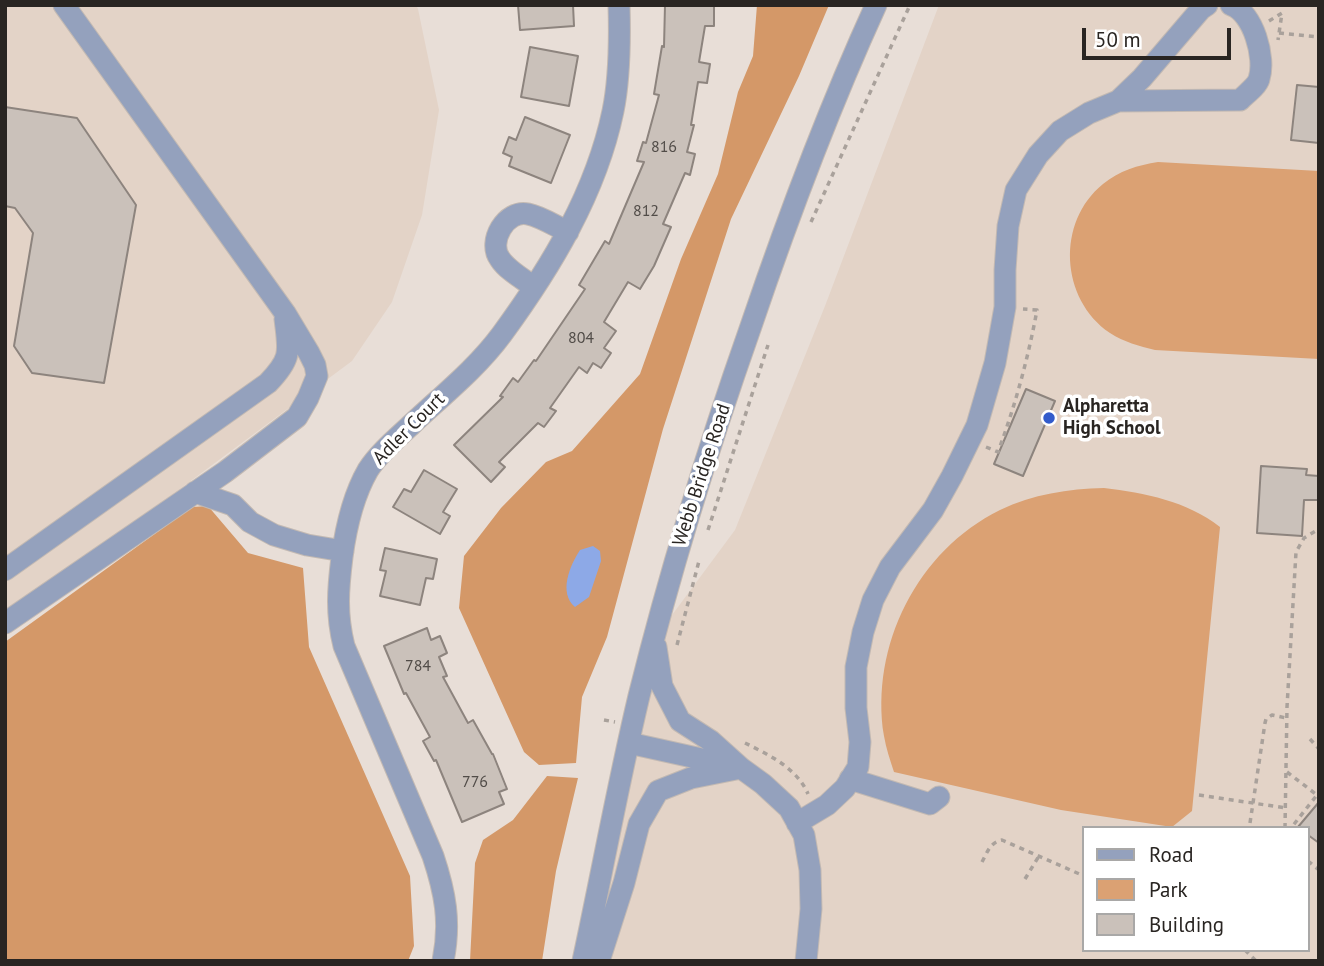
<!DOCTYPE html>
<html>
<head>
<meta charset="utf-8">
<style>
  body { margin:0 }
  #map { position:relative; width:1324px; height:966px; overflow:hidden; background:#e8ded7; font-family:"PT Sans",sans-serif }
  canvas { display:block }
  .frame { position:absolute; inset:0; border:7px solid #292522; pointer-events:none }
  .legend { position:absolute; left:1082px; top:826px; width:228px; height:126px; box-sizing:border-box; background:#fff; border:2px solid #a9a8a7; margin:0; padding:9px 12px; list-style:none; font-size:21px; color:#292522 }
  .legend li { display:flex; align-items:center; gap:14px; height:35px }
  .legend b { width:35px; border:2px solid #a9a8a7 }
  .scale { position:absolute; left:1082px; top:28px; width:149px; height:32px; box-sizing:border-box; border:4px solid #292522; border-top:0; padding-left:9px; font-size:21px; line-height:24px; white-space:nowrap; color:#292522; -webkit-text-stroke:5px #fff; paint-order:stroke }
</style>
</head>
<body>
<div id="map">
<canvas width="1324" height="966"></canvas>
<div class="frame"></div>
<ul class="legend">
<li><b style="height:9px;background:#94a1bd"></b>Road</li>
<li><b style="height:19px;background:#dba173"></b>Park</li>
<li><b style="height:19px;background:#cac1ba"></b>Building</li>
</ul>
<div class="scale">50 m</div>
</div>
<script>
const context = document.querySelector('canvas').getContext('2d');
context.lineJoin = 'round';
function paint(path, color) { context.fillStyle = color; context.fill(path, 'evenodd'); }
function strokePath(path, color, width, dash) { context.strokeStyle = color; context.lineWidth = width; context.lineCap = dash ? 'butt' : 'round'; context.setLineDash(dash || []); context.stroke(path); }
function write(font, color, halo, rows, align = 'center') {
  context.font = font + ' "PT Sans",sans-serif'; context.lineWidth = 7; context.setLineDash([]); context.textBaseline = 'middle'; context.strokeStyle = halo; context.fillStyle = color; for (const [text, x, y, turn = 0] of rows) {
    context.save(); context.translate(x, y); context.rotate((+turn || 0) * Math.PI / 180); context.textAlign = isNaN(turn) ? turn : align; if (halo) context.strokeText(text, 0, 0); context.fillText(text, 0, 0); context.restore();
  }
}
paint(new Path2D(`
  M 5,5 L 416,5 L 418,9 L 439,110 L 422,215 L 392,302 L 352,361 L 5,619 Z
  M 939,5 L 1319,5 L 1319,961 L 584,961 L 655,638 L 735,530 L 825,306 ZM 1084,828 L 1308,828 L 1308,950 L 1084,950 Z`), '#e3d3c7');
paint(new Path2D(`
  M 1158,162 L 1319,171 L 1319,359 L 1155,350 C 1139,346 1124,342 1110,333 C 1060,299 1056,222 1103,184 C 1119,171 1138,165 1158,162 Z
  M 1104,488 C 1145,493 1187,501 1220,527 L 1192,811 L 1172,827 L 1061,810 L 894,772 C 890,760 886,748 884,736 C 870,646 917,551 1000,510 C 1033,494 1068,489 1104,488 Z`), '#dba173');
paint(new Path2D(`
  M 757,5 L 829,5 L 799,76 L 731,219 L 663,429 L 607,637 L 582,697 L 576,763 L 539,765 L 524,752 L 459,608 L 464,556 L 501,508 L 546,462 L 572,451 L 640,374 L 681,259 L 718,174 L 738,92 L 753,56 Z
  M 208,506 L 248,553 L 303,568 L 309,647 L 410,876 L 414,946 L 408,961 L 5,961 L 5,642 L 192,507 Z
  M 547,776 L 578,778 L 556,871 L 542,961 L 470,961 L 475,863 L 483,840 L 513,820 Z`), '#d49868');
paint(new Path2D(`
  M 593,546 L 600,551 L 601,561 L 589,597 L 575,607 C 558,593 570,565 580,550 Z`), '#8da9e7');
const building = new Path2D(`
  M 518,5 L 573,5 L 574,26 L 520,30 Z
  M 665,5 L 714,5 L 714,26 L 705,26 L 699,62 L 710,64 L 707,83 L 698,82 L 691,125 L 694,125 L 687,152 L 695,154 L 690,175 L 685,173 L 663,224 L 671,227 L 654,266 L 640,289 L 628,282 L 604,322 L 616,331 L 604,348 L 611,353 L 601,368 L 593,363 L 587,373 L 579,367 L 550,408 L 556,411 L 544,427 L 538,423 L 499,462 L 505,467 L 491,482 L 454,445 L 503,397 L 500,396 L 513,378 L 518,382 L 534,360 L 536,361 L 585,289 L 579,285 L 605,241 L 609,244 L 644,162 L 637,161 L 643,142 L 646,143 L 659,95 L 654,94 L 662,46 L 664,47 Z
  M 530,47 L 578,56 L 569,106 L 521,97 Z
  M 1297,85 L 1319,87 L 1319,143 L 1291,140 Z
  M 5,107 L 77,118 L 136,205 L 104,383 L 32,373 L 14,346 L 33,233 L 15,208 L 5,206 Z
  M 525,117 L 570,135 L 551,183 L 509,166 L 512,157 L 503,153 L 509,137 L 516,140 Z
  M 1026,389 L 1055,401 L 1023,476 L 994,464 Z
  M 1261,466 L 1307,469 L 1306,475 L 1319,476 L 1319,500 L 1304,500 L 1302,536 L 1257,533 Z
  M 424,470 L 457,489 L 443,512 L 450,516 L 440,534 L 393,507 L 404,489 L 411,492 Z
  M 385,548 L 437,559 L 433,579 L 426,578 L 420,605 L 380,596 L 386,571 L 380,570 Z
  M 427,628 L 431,640 L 440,636 L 447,653 L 439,657 L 447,676 L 443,677 L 468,723 L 473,720 L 492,754 L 493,754 L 507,789 L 499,792 L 504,804 L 462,822 L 436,760 L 434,761 L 423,741 L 430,737 L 406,693 L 404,694 L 384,646 Z
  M 1319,802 L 1319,843 L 1308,835 L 1308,828 L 1298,827 Z`);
paint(building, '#cac1ba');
strokePath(building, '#8d847e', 2);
const minor = new Path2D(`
  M 1118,101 L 1240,100 C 1246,94 1257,86 1259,79 C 1266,58 1253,12 1231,5
  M 534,287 C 523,279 507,270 500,259 C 487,242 506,209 528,214 C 542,217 555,226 568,232
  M 195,492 L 233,505 L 250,522 L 274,535 L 307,545 L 343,551
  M 5,570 L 268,383 C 292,358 289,352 285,319
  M 5,623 L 225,472 L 297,417 L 308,398 L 317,376 L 315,365 L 309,353 L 285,313 L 64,5
  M 656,647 L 662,686 L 680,721 L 711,741 L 741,768 L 763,784 L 789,808 L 804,835 L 810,870 L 811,909 L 806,961
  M 629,743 L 733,766
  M 850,779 L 930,804 L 939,797
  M 797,823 L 827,805 L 845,788 L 858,767 L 860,742 L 856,708 L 856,667 L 863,632 L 873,600 L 890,567 L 933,510 L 952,476 L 977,425 L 995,363 L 1005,307 L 1005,270 L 1008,226 L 1016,190 L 1038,155 L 1060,131 L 1089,113 L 1118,101 L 1142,78 L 1201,9 L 1207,5
  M 443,961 C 451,922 445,892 433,856 L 344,646 C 336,614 338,589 342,557 C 346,527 353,496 368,470 C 379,453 397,438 412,424 C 443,395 477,368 502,334 C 551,267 596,193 613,111 C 620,77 620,40 619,5
  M 583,961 C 602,873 618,784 639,696 C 670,571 708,448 751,326 C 788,217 828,110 876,5
  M 599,961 L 624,883 L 639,824 L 658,791 L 691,778 L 741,768`);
strokePath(minor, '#c2b9b3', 23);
strokePath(new Path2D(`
  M 1269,21 L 1282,13 L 1278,40
  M 1279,33 L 1319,37
  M 811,222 L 910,5
  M 986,447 L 998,452 C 1015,406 1028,359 1037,310 L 1023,309
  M 708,530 L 768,345
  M 677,645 L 699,561
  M 604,720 L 615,722
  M 1310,739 L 1319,749
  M 745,743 C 769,755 797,768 808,794
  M 1287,772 L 1317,795 L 1291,828
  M 1199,795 L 1286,808
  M 1250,823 L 1265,723 L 1266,719 L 1272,715 L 1286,718
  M 1285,828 L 1287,707 L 1296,552 L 1304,538 L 1319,529
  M 1308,861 L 1319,870
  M 982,862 C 987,853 990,842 1002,840 L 1084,876
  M 1025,879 L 1039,856
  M 1245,950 L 1256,961`), '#a9a19b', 3.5, [5, 5]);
strokePath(minor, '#94a1bd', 21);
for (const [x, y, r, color] of [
  [1049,418,7,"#325bcb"]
]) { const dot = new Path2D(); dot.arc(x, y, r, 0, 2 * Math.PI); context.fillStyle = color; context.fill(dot); strokePath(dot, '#fff', 2.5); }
write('16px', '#514c48', null, [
  ["816",664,147],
  ["812",646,211],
  ["804",581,338],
  ["784",418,666],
  ["776",475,782]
]);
write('bold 19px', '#292522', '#fff', [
  ["Alpharetta",1063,407],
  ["High School",1063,429]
], 'left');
write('19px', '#292522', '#fff', [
  ["Adler Court",409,429,-45],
  ["Webb Bridge Road",702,475,-72]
]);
</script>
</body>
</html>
